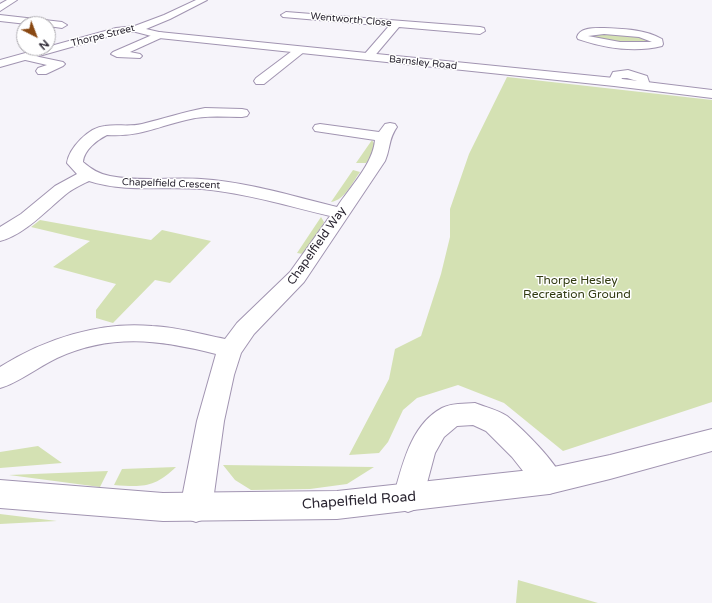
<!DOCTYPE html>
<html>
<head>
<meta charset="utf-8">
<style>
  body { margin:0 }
  #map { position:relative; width:712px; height:603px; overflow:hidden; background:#f6f4fa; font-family:"Varela Round",sans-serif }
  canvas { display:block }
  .north { position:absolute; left:16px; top:16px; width:40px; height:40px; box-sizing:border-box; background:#fff; border:1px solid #aaa8ad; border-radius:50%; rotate:138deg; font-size:11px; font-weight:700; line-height:16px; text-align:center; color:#2a2531 }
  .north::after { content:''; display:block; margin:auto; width:14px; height:18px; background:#894812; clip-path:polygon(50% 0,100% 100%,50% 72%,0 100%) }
</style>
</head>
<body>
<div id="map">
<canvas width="712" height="603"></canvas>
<div class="north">N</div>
</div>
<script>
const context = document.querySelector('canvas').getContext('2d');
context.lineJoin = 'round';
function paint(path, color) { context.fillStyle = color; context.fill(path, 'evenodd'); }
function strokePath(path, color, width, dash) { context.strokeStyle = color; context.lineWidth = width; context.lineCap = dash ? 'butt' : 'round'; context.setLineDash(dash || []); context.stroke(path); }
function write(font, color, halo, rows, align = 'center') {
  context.font = font + ' "Varela Round",sans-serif'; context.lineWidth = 3; context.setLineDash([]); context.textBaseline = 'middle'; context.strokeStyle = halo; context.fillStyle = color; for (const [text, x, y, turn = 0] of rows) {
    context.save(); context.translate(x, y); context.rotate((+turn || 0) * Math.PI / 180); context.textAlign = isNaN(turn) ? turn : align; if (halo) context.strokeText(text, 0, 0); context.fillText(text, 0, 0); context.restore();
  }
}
paint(new Path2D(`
  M 598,33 L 630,34 L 650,40 L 650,42 L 647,43 L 626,43 L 588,37 L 588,35 Z
  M 507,77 L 712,100 L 712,402 L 563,451 L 504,403 L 458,385 L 417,398 L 403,410 L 388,442 L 379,453 L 349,455 L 389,379 L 395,349 L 421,336 L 441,274 L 450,237 L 450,209 L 469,154 Z
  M 372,140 L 375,145 L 372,156 L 366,163 L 356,163 Z
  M 353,170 L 360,172 C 352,183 345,200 331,202 Z
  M 321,217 L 324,222 L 322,226 L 303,254 L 297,253 Z
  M 40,220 L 151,240 L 162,230 L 211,241 L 170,283 L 155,280 L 113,323 L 96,318 L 96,310 L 116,284 L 53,267 L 90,241 L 31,227 Z
  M 38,446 L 62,463 L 0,468 L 0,452 Z
  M 223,465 L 374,467 L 347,484 L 310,489 L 251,490 L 235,480 Z
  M 176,467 C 154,488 143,487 114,485 L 122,469 Z
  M 108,471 L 100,487 L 9,475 Z
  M 0,514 L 57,521 L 0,524 Z
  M 518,580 L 598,603 L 516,603 Z`), '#d4e1b3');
const minor = new Path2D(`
  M 7,0 L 17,0 L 0,11 L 0,4 Z
  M 286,12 L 480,27 L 484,28 L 485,31 L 480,34 L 399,27 L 372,59 L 364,59 L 362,57 L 389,26 L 283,17 L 281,15 Z
  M 0,15 L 62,22 L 67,25 L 62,28 L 48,26 L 48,24 L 27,24 L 0,21 Z
  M 604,28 C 624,29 644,29 662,39 L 663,44 L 662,46 C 634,53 605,48 578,39 L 577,37 C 580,27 595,28 604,28 ZM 604,34 L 639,37 L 652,42 L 620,42 L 588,36 Z
  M 159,32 L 163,33 L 164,35 L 163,37 L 130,52 L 140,54 L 142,56 L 140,58 L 117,57 L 111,54 L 113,52 Z
  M 300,47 L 304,48 L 306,50 L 304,52 L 264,84 L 256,84 L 254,81 L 256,78 L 296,48 Z
  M 25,54 L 63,62 L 65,64 L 63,66 L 46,74 L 38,74 L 36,71 L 38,68 L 47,65 L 21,59 L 19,57 L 21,55 Z
  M 628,70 L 647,76 L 650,85 L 648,88 L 640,88 L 637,81 L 627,78 L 622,78 L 618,85 L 610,85 L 608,82 L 613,72 Z
  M 205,108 L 242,109 L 247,110 L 249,113 L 247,116 L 242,117 C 223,117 205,115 186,120 C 156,127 140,137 107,135 C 97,140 84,150 83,162 C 91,169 99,174 110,176 C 140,182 171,177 201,179 C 247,182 292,196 337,207 C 350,187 373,164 375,140 L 315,131 L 313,128 L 315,125 L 320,124 L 379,132 L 385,124 L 390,123 L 395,124 L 397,127 C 388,140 391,147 385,161 L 304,282 L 254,334 L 241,353 L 234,375 L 224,421 L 212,508 L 207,518 L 196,522 L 185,518 L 180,508 L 197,421 L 216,354 C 159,340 113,333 57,358 C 38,367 18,383 0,388 L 0,367 C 44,339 100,321 152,326 C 177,327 200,334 225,339 L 237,323 L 290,272 L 330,216 C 288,206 245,193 202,189 C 164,186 126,193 89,181 C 81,185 72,189 65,195 C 47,210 24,235 0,241 L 0,227 L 21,214 L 55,186 L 77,174 L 67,163 C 69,148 89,127 105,126 C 117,124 129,127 142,124 C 163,119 183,112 205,108 Z
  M 475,403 C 485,407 498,410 507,416 C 524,430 555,461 564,481 L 560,490 L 549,494 L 538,490 L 512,457 L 486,431 L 473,425 L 457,426 L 444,437 L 435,453 L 423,498 L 419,508 L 408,512 L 397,508 L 393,498 C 402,467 410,425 442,408 C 451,403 464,404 475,403 Z`);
const tertiary = new Path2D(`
  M 136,26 L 140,27 L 141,29 L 140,31 L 121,33 L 0,67 L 0,60 L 116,28 Z
  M 712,429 L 712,451 L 610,479 L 549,494 L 337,519 L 163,521 L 0,508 L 0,480 L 163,493 L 337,491 L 549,468 L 610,455 Z`);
const secondary = new Path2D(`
  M 196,0 L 207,0 L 170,19 L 146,29 L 159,32 L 614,78 L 712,90 L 712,98 L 614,86 L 159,38 L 132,31 L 131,29 L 132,27 L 164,15 Z`);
strokePath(minor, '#a194b1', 2);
strokePath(tertiary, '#a194b1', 2);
strokePath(secondary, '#a194b1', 2);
paint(minor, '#fff');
paint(tertiary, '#fff');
paint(secondary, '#fff');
write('10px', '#2a2531', '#fff', [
  ["Wentworth Close",351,20,5],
  ["Thorpe Street",103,36,-14],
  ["Barnsley Road",423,63,6],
  ["Chapelfield Crescent",171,184,2]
]);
write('12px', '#2a2531', '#fff', [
  ["Chapelfield Way",317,246,-55]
]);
write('12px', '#323b11', '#fff', [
  ["Thorpe Hesley",577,281],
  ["Recreation Ground",577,295]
]);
write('14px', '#2a2531', '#fff', [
  ["Chapelfield Road",359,501,-4]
]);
</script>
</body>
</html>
